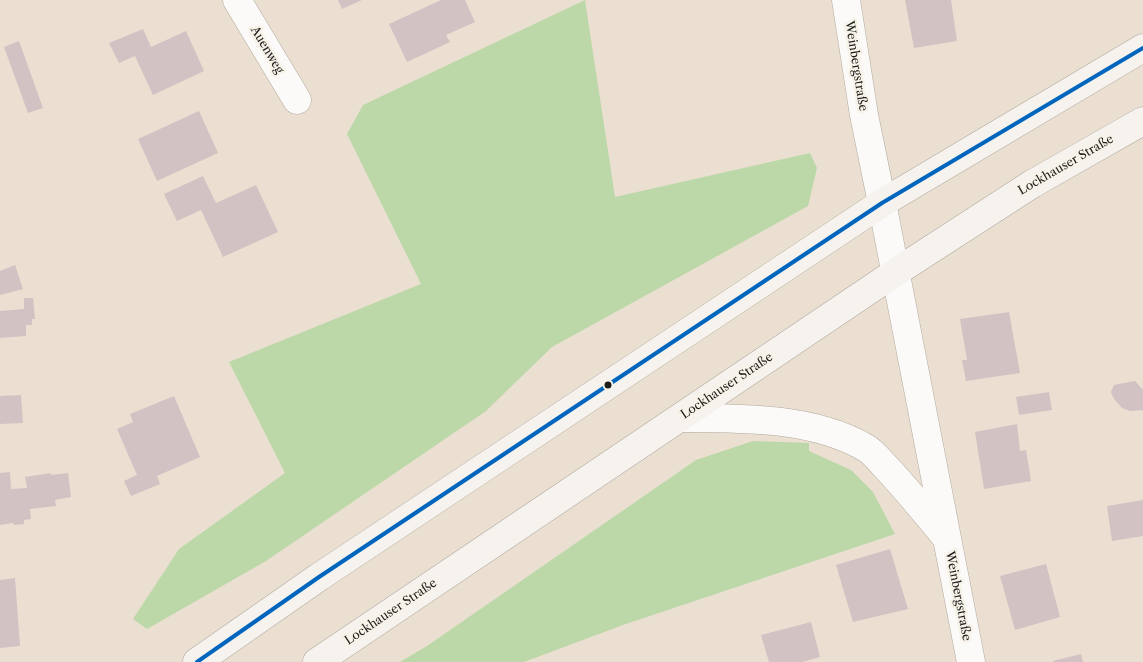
<!DOCTYPE html>
<html>
<head>
<meta charset="utf-8">
<style>
  body { margin:0 }
  canvas { display:block; background:#eadfd0 }
</style>
</head>
<body>
<canvas width="1143" height="662"></canvas>
<script>
const context = document.querySelector('canvas').getContext('2d');
context.lineJoin = 'round';
function paint(path, color) { context.fillStyle = color; context.fill(path, 'evenodd'); }
function strokePath(path, color, width, dash) { context.strokeStyle = color; context.lineWidth = width; context.lineCap = dash ? 'butt' : 'round'; context.setLineDash(dash || []); context.stroke(path); }
function write(font, color, halo, rows, align = 'center') {
  context.font = font + ' "Libre Caslon Text",serif'; context.lineWidth = 5; context.setLineDash([]); context.textBaseline = 'middle'; context.strokeStyle = halo; context.fillStyle = color; for (const [text, x, y, turn = 0] of rows) {
    context.save(); context.translate(x, y); context.rotate((+turn || 0) * Math.PI / 180); context.textAlign = isNaN(turn) ? turn : align; if (halo) context.strokeText(text, 0, 0); context.fillText(text, 0, 0); context.restore();
  }
}
paint(new Path2D(`
  M 585,0 L 615,197 L 810,153 L 817,168 L 808,206 L 552,347 L 486,411 L 266,561 L 147,629 L 133,619 L 179,549 L 285,473 L 229,362 L 421,284 L 347,134 L 363,105 Z
  M 753,441 L 809,443 L 809,451 L 851,470 L 873,492 L 895,534 L 623,625 L 524,662 L 400,662 L 427,646 L 696,460 Z`), '#bcd8a8');
paint(new Path2D(`
  M 338,0 L 362,0 L 342,9 Z
  M 441,0 L 465,0 L 475,22 L 446,35 L 450,42 L 407,62 L 389,24 Z
  M 905,0 L 951,0 L 957,41 L 914,48 Z
  M 143,29 L 151,47 L 186,31 L 204,71 L 153,95 L 135,56 L 119,63 L 109,43 Z
  M 19,41 L 43,108 L 28,113 L 4,47 Z
  M 199,111 L 218,153 L 157,181 L 138,139 Z
  M 203,176 L 216,203 L 256,185 L 278,232 L 223,257 L 201,210 L 177,221 L 164,194 Z
  M 15,265 L 23,289 L 0,295 L 0,271 Z
  M 24,298 L 33,298 L 35,319 L 32,319 L 32,325 L 26,325 L 26,336 L 0,338 L 0,311 L 24,309 Z
  M 1009,312 L 1020,373 L 966,381 L 962,360 L 967,360 L 960,319 Z
  M 1135,381 L 1143,390 L 1143,410 L 1130,411 L 1122,408 L 1114,399 L 1111,392 L 1114,385 Z
  M 1049,392 L 1052,410 L 1019,415 L 1016,397 Z
  M 21,395 L 23,423 L 0,424 L 0,396 Z
  M 174,396 L 200,457 L 157,476 L 160,484 L 131,496 L 124,481 L 137,475 L 117,429 L 133,422 L 130,414 Z
  M 1017,424 L 1020,451 L 1026,450 L 1031,481 L 984,489 L 975,432 Z
  M 10,472 L 11,489 L 27,488 L 25,477 L 51,473 L 51,475 L 68,473 L 71,497 L 55,500 L 56,506 L 30,509 L 31,519 L 24,520 L 24,524 L 14,525 L 13,523 L 0,525 L 0,473 Z
  M 1143,500 L 1143,536 L 1112,541 L 1107,506 Z
  M 890,549 L 908,609 L 853,622 L 836,565 Z
  M 1046,564 L 1060,617 L 1015,630 L 1000,576 Z
  M 15,578 L 20,646 L 0,648 L 0,580 Z
  M 811,622 L 820,657 L 802,662 L 769,662 L 761,635 Z
  M 1081,654 L 1083,662 L 1053,662 L 1053,661 Z`), '#d2c2c4');
const minor = new Path2D(`
  M 237,0 L 297,100
  M 846,0 L 864,115 L 882,203`);
const tertiary = new Path2D(`
  M 882,203 L 971,662
  M 681,418 C 741,418 813,417 866,448 C 873,452 878,459 883,464 C 905,487 925,512 945,536`);
const secondary = new Path2D(`
  M 197,662 L 319,577 L 882,203 L 1143,48
  M 317,662 L 896,272 L 1032,184 L 1143,121`);
strokePath(minor, '#b0a9a0', 29);
strokePath(tertiary, '#b0a9a0', 29);
strokePath(secondary, '#b0a9a0', 29);
strokePath(minor, '#fcfaf8', 28);
strokePath(tertiary, '#fcfaf8', 28);
strokePath(secondary, '#f6f2ee', 28);
strokePath(new Path2D(`
  M 197,662 L 319,577 L 882,203 L 1143,48`), '#0065bd', 4);
for (const [x, y, r, color] of [
  [608,385,4.5,"#1c1c1c"]
]) { const dot = new Path2D(); dot.arc(x, y, r, 0, 2 * Math.PI); context.fillStyle = color; context.fill(dot); strokePath(dot, '#f7f3e8', 2); }
write('12px', '#1c1c1c', '#f7f3e8', [
  ["Auenweg",267,50,59],
  ["Weinbergstraße",856,66,81],
  ["Lockhauser Straße",1066,165,-30],
  ["Lockhauser Straße",727,386,-34],
  ["Weinbergstraße",958,596,79],
  ["Lockhauser Straße",391,612,-34]
]);
</script>
</body>
</html>
